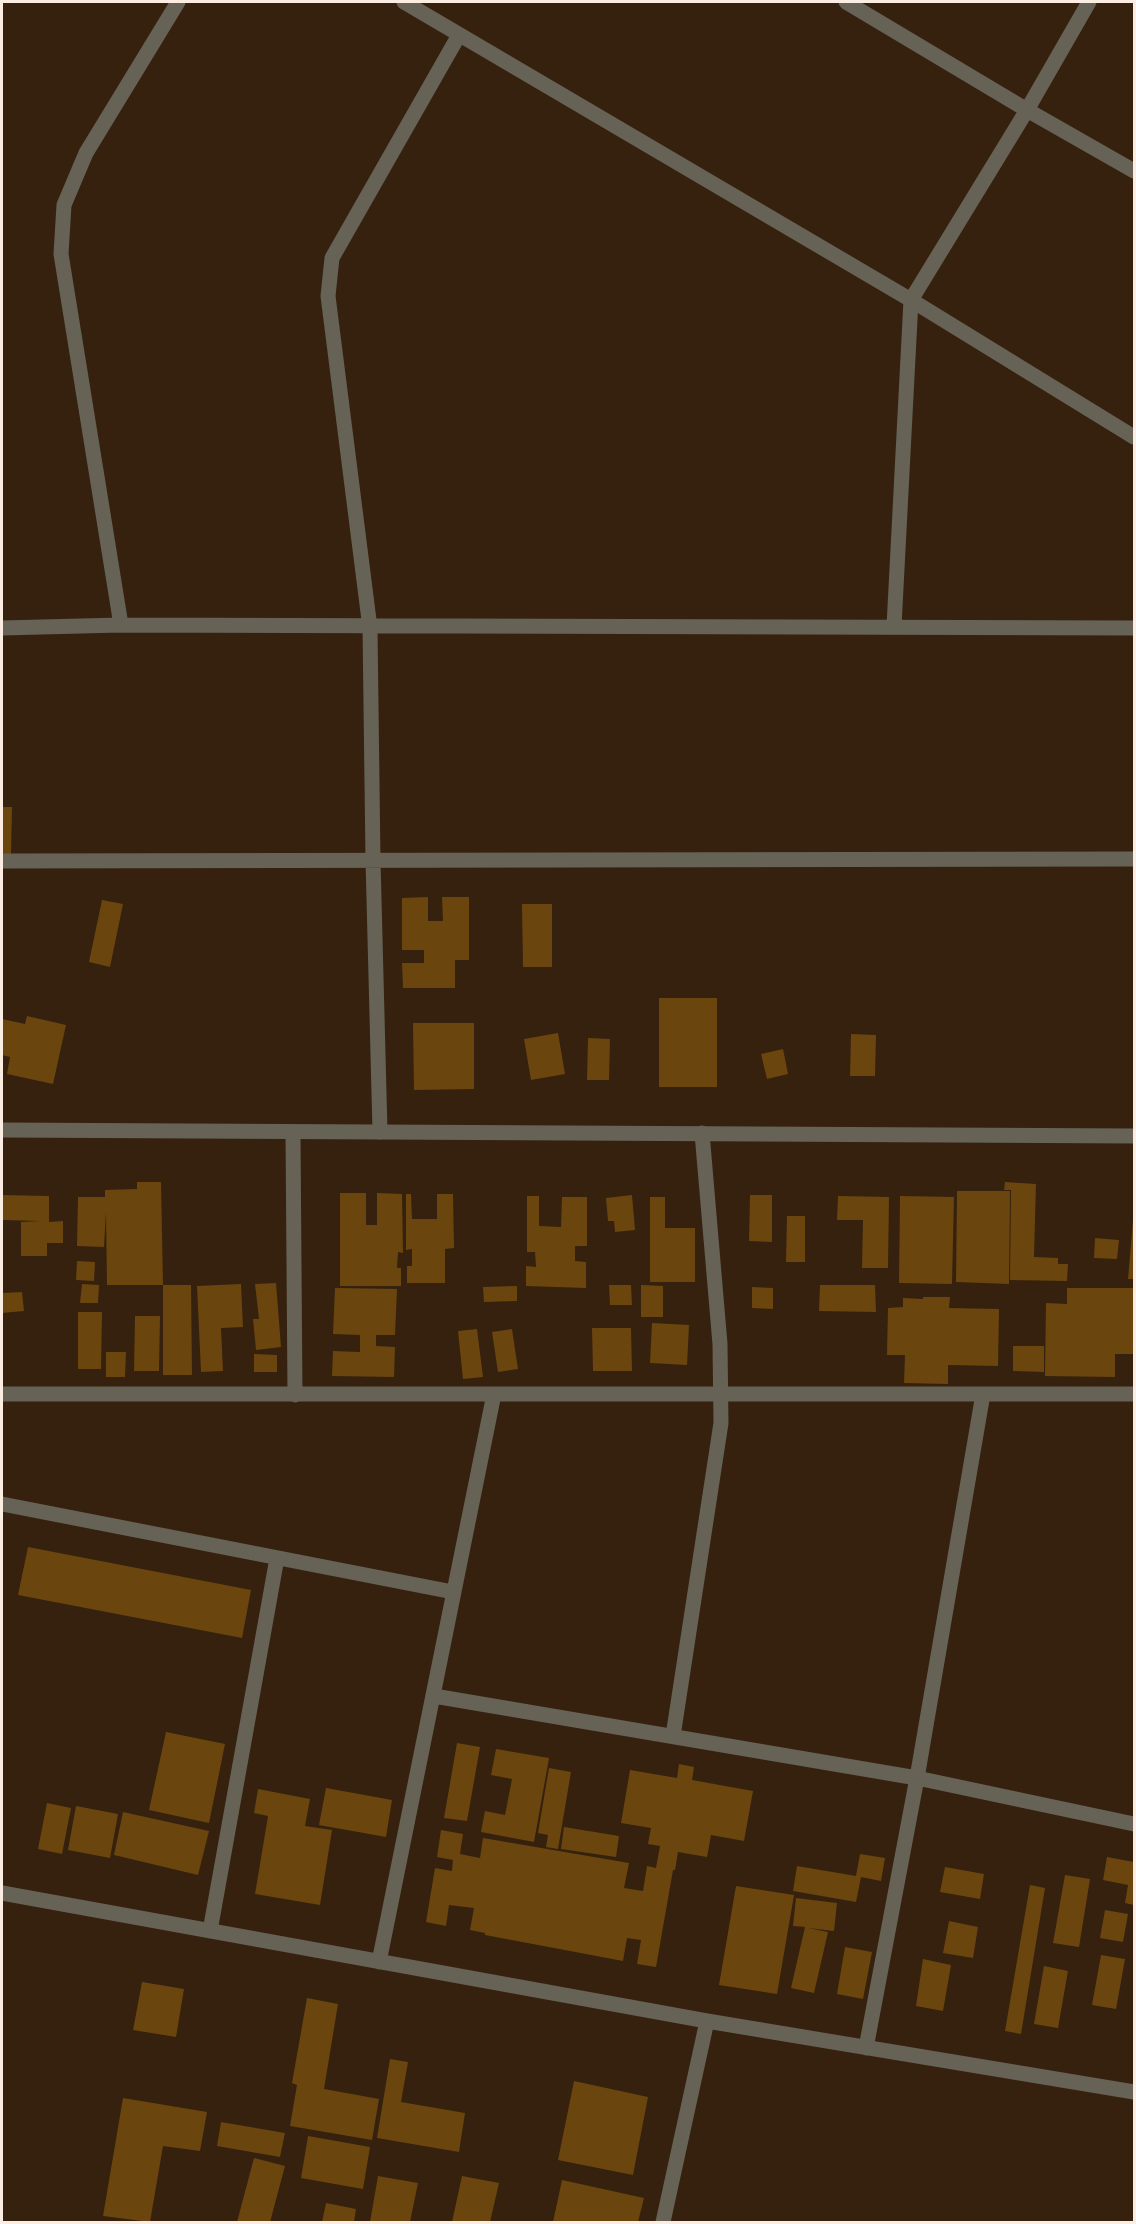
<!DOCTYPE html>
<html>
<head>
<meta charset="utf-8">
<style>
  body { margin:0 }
  #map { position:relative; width:1136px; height:2224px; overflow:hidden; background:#35210e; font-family:"Nunito Sans",sans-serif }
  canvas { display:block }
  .frame { position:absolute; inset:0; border:3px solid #fbede1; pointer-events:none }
</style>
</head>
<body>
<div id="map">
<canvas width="1136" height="2224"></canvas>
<div class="frame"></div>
</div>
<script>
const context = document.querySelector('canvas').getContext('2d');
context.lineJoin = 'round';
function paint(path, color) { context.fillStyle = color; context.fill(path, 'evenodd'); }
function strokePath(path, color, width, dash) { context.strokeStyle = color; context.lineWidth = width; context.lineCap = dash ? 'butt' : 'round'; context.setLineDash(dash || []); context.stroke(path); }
paint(new Path2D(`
  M 2,807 L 12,807 L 11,855 L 2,855 Z
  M 428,897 L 428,921 L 443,921 L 442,897 L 469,897 L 469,960 L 455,960 L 455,988 L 403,988 L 402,963 L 424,963 L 424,950 L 402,950 L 402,898 Z
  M 102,900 L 123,904 L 110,967 L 89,962 Z
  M 522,904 L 552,904 L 552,967 L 523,967 Z
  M 659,998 L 717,998 L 717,1087 L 659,1087 Z
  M 27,1016 L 66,1025 L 53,1084 L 7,1074 L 10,1057 L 2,1055 L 2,1019 L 25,1024 Z
  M 413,1023 L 474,1023 L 474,1089 L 414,1090 Z
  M 558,1033 L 565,1074 L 531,1080 L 524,1039 Z
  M 851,1034 L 876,1035 L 875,1076 L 850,1076 Z
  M 588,1038 L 610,1039 L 609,1080 L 587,1080 Z
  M 783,1049 L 788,1074 L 767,1079 L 761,1054 Z
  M 137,1182 L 161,1182 L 163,1285 L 107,1285 L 106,1213 L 104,1247 L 77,1246 L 78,1197 L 105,1197 L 105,1190 L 137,1189 Z
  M 1005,1182 L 1036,1184 L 1034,1257 L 1058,1258 L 1058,1264 L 1068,1264 L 1067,1281 L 1010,1280 L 1011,1190 L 1004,1190 Z
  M 957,1191 L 1010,1191 L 1009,1284 L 956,1282 Z
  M 340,1193 L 366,1193 L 366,1225 L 377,1225 L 377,1193 L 402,1194 L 403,1253 L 398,1252 L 397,1268 L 401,1268 L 401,1286 L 340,1286 Z
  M 406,1194 L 411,1194 L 412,1219 L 437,1219 L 437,1194 L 453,1194 L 454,1248 L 445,1249 L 445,1283 L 407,1283 L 407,1266 L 412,1266 L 412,1249 L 406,1250 Z
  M 2,1195 L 49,1196 L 49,1222 L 63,1221 L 63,1243 L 47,1243 L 47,1256 L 21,1256 L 21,1222 L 40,1221 L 2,1220 Z
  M 632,1195 L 635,1230 L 615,1232 L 614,1221 L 608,1221 L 606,1198 Z
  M 750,1195 L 772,1195 L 772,1242 L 749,1241 Z
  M 527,1196 L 539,1196 L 539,1226 L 561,1227 L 562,1197 L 587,1197 L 587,1246 L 575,1246 L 575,1261 L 586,1262 L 586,1288 L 526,1286 L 526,1266 L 536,1267 L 535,1252 L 527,1252 Z
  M 838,1196 L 889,1197 L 888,1268 L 862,1268 L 863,1220 L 837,1220 Z
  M 900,1196 L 954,1197 L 952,1284 L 899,1283 Z
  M 650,1197 L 665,1197 L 665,1228 L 695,1228 L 695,1282 L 650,1282 Z
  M 787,1216 L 805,1216 L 805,1262 L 786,1262 Z
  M 1133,1220 L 1134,1220 L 1134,1279 L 1128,1279 Z
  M 1095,1238 L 1119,1240 L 1117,1259 L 1094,1258 Z
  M 77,1261 L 95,1262 L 94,1281 L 76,1280 Z
  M 276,1283 L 281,1347 L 256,1350 L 253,1319 L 259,1319 L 255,1284 Z
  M 82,1284 L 99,1285 L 98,1303 L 80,1303 Z
  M 241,1284 L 243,1327 L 221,1328 L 223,1371 L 201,1372 L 197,1286 Z
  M 163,1285 L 191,1285 L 192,1375 L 163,1375 Z
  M 609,1285 L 631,1285 L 632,1305 L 610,1305 Z
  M 641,1285 L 663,1286 L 663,1317 L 641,1317 Z
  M 820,1285 L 875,1285 L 876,1312 L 819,1311 Z
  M 517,1286 L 517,1301 L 484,1302 L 483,1287 Z
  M 752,1287 L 773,1288 L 773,1309 L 752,1308 Z
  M 335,1288 L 397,1289 L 395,1335 L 376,1335 L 376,1346 L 395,1347 L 394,1377 L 332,1376 L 333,1351 L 360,1352 L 360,1335 L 333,1334 Z
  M 1067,1288 L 1134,1288 L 1134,1354 L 1115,1354 L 1115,1377 L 1045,1376 L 1046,1303 L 1067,1304 Z
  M 22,1292 L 24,1311 L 2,1313 L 2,1293 Z
  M 923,1297 L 950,1297 L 949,1308 L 999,1309 L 998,1366 L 948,1365 L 948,1384 L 904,1383 L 905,1355 L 887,1355 L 888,1308 L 903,1307 L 903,1298 L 923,1299 Z
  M 78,1312 L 102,1312 L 101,1369 L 78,1369 Z
  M 135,1316 L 160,1316 L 159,1371 L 134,1371 Z
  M 652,1323 L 689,1325 L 687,1365 L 650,1363 Z
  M 592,1328 L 631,1328 L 632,1371 L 593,1371 Z
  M 477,1329 L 483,1377 L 463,1379 L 458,1331 Z
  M 512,1329 L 518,1369 L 498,1372 L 492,1332 Z
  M 1013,1346 L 1044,1346 L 1044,1372 L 1013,1371 Z
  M 106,1352 L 126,1352 L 125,1377 L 106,1377 Z
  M 254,1354 L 277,1355 L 277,1372 L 254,1372 Z
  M 28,1547 L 251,1590 L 242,1638 L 18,1595 Z
  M 166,1732 L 225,1744 L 209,1823 L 149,1810 Z
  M 457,1743 L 480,1747 L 467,1821 L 444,1818 Z
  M 496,1749 L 549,1758 L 534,1842 L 481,1832 L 485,1811 L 505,1815 L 512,1779 L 491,1775 Z
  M 679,1764 L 694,1767 L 692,1780 L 753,1791 L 744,1841 L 711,1835 L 707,1857 L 678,1852 L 675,1870 L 673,1870 L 656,1967 L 637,1964 L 641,1940 L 627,1938 L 623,1961 L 485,1935 L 485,1933 L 470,1930 L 474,1908 L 449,1905 L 446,1926 L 426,1922 L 435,1868 L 452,1871 L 453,1860 L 437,1857 L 441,1830 L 463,1834 L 460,1854 L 480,1858 L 483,1838 L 629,1863 L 624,1888 L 643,1891 L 647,1866 L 656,1868 L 660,1846 L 648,1844 L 651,1828 L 621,1823 L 630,1770 L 677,1778 Z
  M 549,1768 L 571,1772 L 558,1849 L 546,1847 L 548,1835 L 538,1833 Z
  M 326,1788 L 392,1800 L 386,1837 L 319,1825 Z
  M 258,1789 L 310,1799 L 305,1826 L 332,1830 L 320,1905 L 255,1894 L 268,1816 L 254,1813 Z
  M 47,1803 L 71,1808 L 62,1854 L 38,1849 Z
  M 76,1806 L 118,1814 L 110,1858 L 68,1850 Z
  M 123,1812 L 209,1831 L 198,1875 L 114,1855 Z
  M 564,1827 L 619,1836 L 616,1857 L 561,1849 Z
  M 860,1854 L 885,1858 L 881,1881 L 861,1877 L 856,1902 L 793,1891 L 797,1866 L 856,1876 Z
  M 1107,1857 L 1134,1862 L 1134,1905 L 1125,1903 L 1128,1885 L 1103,1880 Z
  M 945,1867 L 984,1874 L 980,1899 L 940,1892 Z
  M 1065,1875 L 1090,1879 L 1079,1947 L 1053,1943 Z
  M 1030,1885 L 1045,1888 L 1021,2034 L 1005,2031 Z
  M 736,1886 L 794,1895 L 777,1994 L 719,1985 Z
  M 796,1898 L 837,1903 L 834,1931 L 808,1928 L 828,1932 L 814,1993 L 791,1988 L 805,1927 L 793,1926 Z
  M 1105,1910 L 1128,1914 L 1123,1942 L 1100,1938 Z
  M 949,1921 L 978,1927 L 973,1958 L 943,1953 Z
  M 845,1947 L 872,1952 L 863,1999 L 837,1994 Z
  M 1101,1955 L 1125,1959 L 1116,2009 L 1092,2005 Z
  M 923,1959 L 951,1965 L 943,2011 L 916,2006 Z
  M 1044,1966 L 1068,1971 L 1058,2028 L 1034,2024 Z
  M 142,1982 L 184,1989 L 176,2037 L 133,2030 Z
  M 307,1998 L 338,2004 L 324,2089 L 379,2099 L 372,2140 L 290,2126 L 297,2085 L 292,2083 Z
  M 390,2059 L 408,2062 L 401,2102 L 465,2113 L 459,2152 L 377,2138 Z
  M 574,2081 L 648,2097 L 633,2175 L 558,2160 Z
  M 123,2098 L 207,2112 L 200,2151 L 163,2146 L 150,2222 L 103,2216 Z
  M 221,2122 L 285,2133 L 280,2157 L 217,2146 Z
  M 308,2136 L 370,2147 L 363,2189 L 301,2178 Z
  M 254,2158 L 285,2166 L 270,2222 L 237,2222 Z
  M 378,2176 L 418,2183 L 410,2222 L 370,2222 Z
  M 462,2176 L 499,2183 L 490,2222 L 452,2222 Z
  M 562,2180 L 644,2198 L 638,2222 L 553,2222 Z
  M 326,2203 L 356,2209 L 354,2222 L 322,2222 Z`), '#6b450e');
strokePath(new Path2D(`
  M 404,2 L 911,300 L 1134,437
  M 846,2 L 1027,110 L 1134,171
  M 121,625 L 61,254 L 64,205 L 86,153 L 178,2
  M 894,626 L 911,300 L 1027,110 L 1089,2
  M 2,628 L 121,625 L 1134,628
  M 2,861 L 1134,859
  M 380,1132 L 373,860 L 370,628 L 328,296 L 332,258 L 459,35
  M 293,1133 L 295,1395
  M 2,1394 L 1134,1394
  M 2,1504 L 453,1592
  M 434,1696 L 917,1778 L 1134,1824
  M 673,1736 L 721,1423 L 720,1344 L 702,1133
  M 2,1893 L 707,2021 L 1134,2092
  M 210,1931 L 277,1558
  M 379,1962 L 494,1394
  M 866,2048 L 917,1778 L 983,1394
  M 663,2222 L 707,2021`), '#666256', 15);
strokePath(new Path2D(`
  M 2,1130 L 1134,1136`), '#666256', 15);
</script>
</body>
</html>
